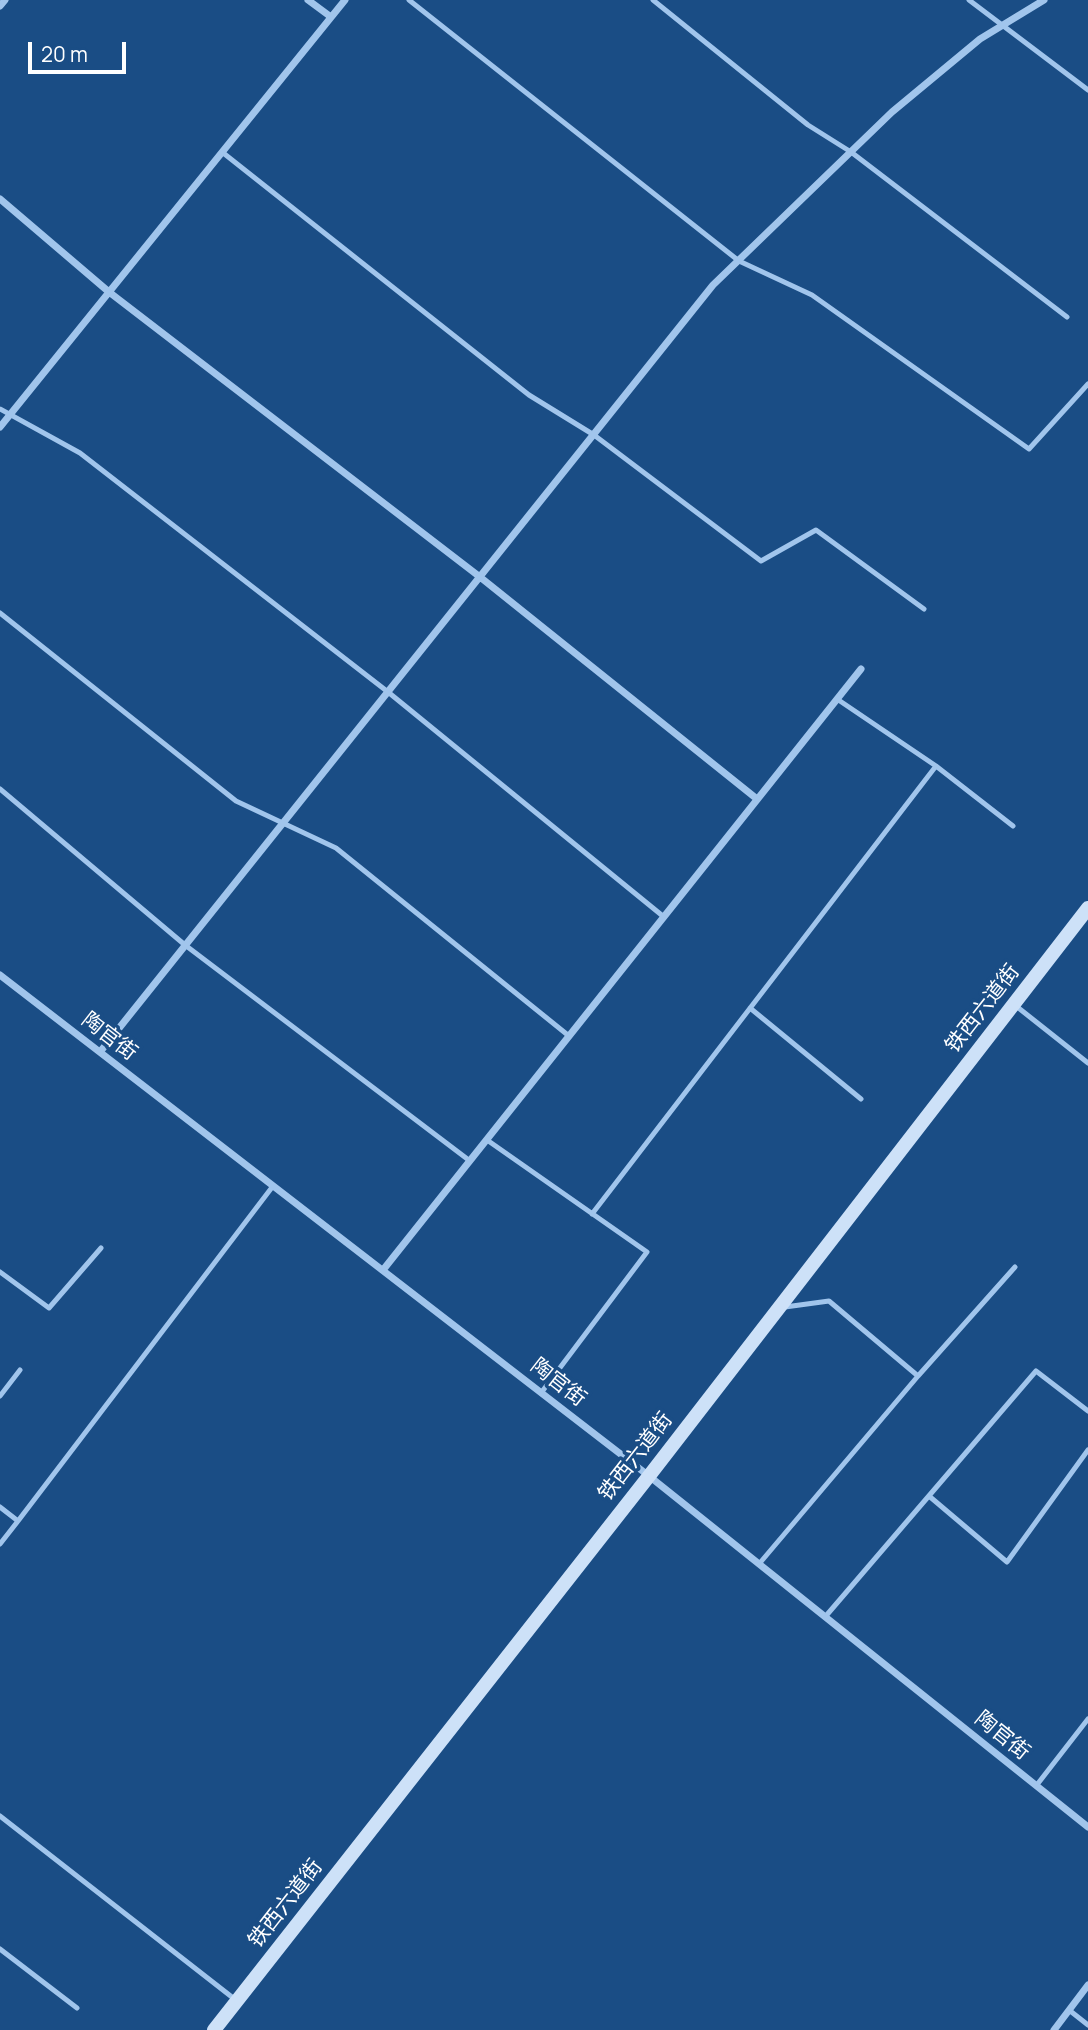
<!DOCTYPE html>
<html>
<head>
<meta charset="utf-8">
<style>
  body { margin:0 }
  #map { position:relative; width:1088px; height:2030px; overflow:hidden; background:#1a4d85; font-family:Manrope,sans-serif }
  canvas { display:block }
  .scale { position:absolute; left:28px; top:42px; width:98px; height:32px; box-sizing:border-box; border:4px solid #fff; border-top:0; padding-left:9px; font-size:21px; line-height:24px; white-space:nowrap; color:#fff; -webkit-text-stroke:5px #1a4d85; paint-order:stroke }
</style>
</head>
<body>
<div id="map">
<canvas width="1088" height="2030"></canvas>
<div class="scale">20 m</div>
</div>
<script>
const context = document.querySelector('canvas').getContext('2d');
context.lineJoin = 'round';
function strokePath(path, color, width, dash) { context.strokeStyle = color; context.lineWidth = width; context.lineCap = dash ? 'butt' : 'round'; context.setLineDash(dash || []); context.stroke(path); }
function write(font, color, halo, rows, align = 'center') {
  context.font = font + ' Manrope,"Noto Sans SC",sans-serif'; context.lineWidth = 7; context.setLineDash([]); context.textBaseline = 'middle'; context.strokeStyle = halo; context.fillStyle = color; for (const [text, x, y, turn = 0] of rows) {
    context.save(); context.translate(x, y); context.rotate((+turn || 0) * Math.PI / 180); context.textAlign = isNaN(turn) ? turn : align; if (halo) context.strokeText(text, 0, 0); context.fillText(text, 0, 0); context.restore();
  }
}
strokePath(new Path2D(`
  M 409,0 L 739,261 L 812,295 L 1029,449 L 1088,384
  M 653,0 L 808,125 L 851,152 L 1067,317
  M 969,0 L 1088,90
  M 222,152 L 529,395 L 594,435 L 761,561 L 816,530 L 924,609
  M 0,409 L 80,453 L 388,692 L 664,917
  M 0,613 L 236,801 L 336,848 L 569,1036
  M 837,699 L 936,766 L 1013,826
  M 0,789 L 185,945 L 470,1161
  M 1016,1006 L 1088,1063
  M 750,1008 L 861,1099
  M 487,1140 L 647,1252 L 541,1393
  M 592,1214 L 936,766
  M 0,1272 L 49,1308 L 101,1248
  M 785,1307 L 829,1301 L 918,1376
  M 0,1396 L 20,1370
  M 929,1496 L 1007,1562 L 1088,1450
  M 0,1507 L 18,1521 L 0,1544
  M 18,1521 L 273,1186
  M 759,1564 L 918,1376 L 1015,1267
  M 825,1617 L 1036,1371 L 1088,1411
  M 1036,1786 L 1088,1719
  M 0,1816 L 237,2001
  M 0,1949 L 77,2008
  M 1069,2010 L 1088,2025`), '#a1c5ec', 5);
strokePath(new Path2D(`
  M 308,0 L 331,17
  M 0,6 L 5,0
  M 0,199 L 109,292 L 480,577 L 757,799
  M 0,427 L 345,0
  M 0,975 L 649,1476 L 1088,1827
  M 100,1052 L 713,285 L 892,112 L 980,39 L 1044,0
  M 383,1270 L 861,669
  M 1054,2030 L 1088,1985`), '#a1c5ec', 7);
strokePath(new Path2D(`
  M 214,2030 L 649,1476 L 1088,908`), '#cde1f8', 14);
write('21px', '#fff', '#1a4d85', [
  ["铁西六道街",983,1009,-52],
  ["陶官街",109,1037,38],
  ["陶官街",558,1383,38],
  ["铁西六道街",636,1457,-52],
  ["陶官街",1002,1736,39],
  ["铁西六道街",286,1904,-52]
]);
</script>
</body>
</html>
